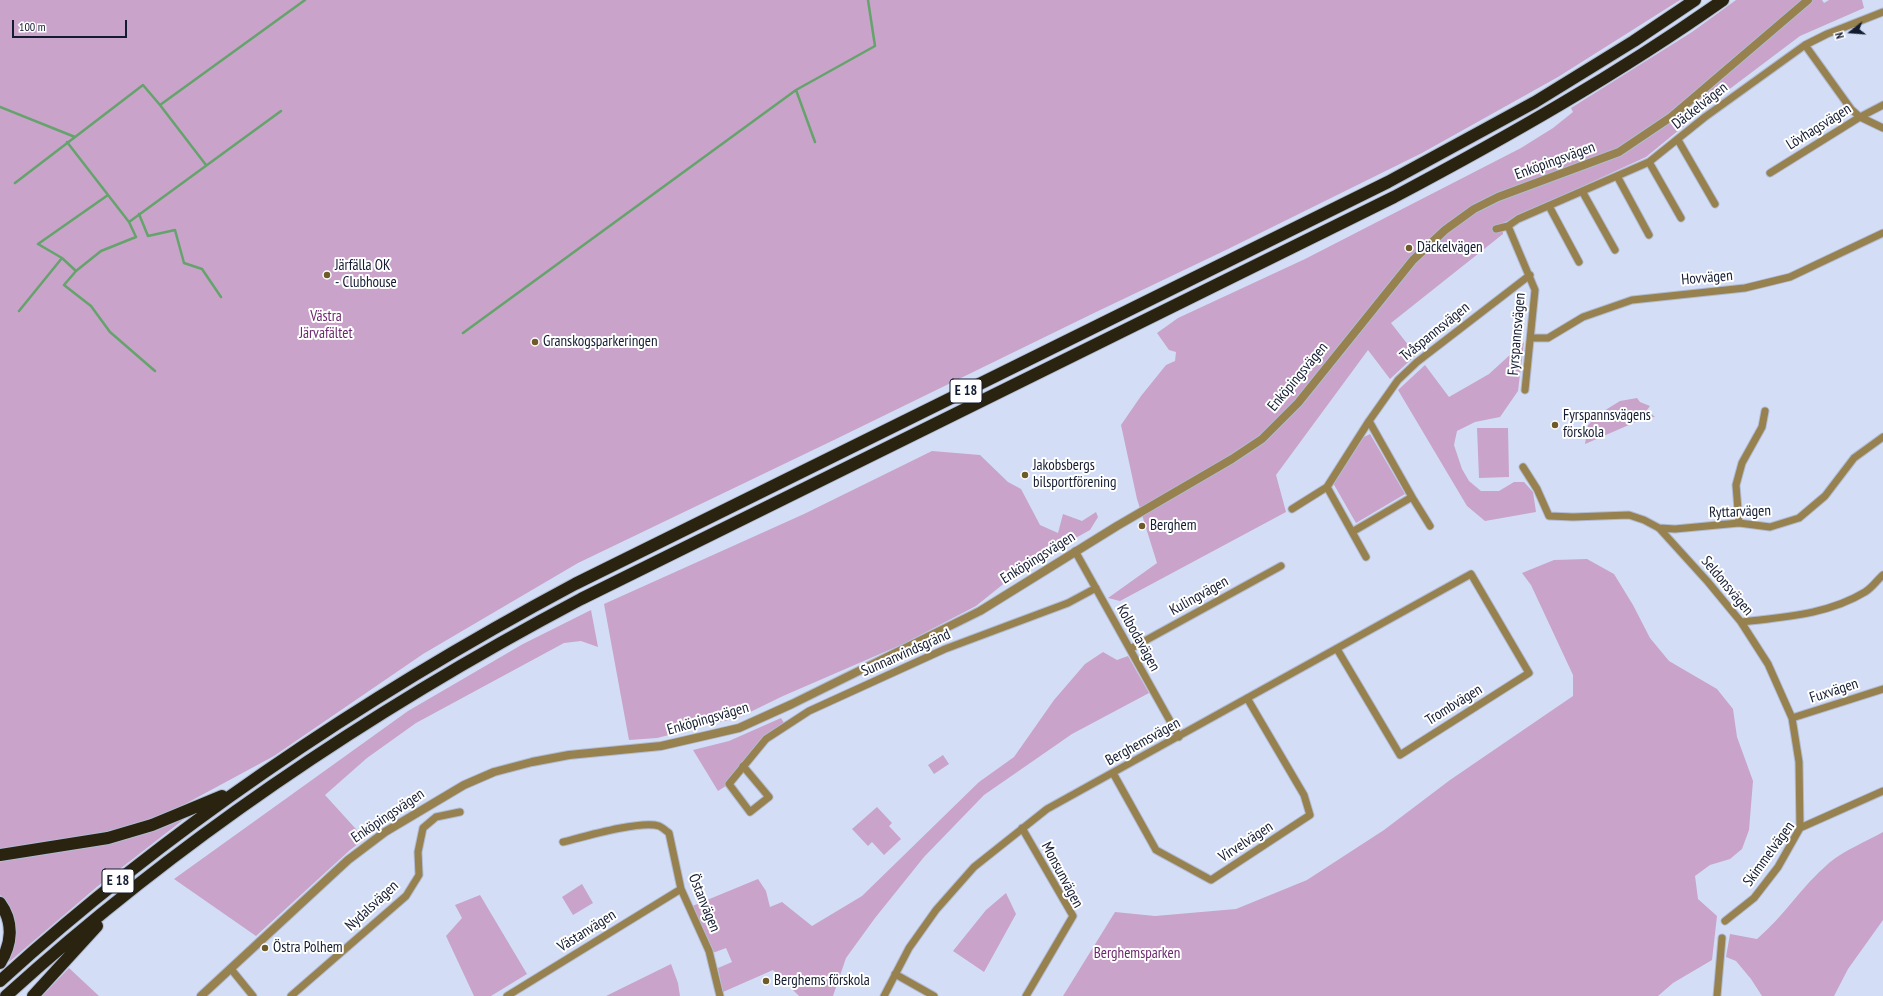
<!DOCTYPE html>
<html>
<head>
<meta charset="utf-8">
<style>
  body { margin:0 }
  #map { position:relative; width:1883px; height:996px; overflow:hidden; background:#d3def6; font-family:"PT Sans Narrow",sans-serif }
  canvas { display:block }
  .north { position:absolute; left:1831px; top:12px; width:40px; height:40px; -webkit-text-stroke:3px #fff; paint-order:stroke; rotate:253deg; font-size:11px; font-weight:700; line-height:16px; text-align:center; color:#131b31 }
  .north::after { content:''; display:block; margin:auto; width:14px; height:18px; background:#131b31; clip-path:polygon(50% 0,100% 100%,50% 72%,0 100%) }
  .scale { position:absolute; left:12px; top:20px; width:115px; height:18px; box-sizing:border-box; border:2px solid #131b31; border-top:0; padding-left:5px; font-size:12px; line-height:14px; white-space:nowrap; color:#131b31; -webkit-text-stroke:3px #fff; paint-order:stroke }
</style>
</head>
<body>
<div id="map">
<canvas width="1883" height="996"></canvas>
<div class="north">N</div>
<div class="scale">100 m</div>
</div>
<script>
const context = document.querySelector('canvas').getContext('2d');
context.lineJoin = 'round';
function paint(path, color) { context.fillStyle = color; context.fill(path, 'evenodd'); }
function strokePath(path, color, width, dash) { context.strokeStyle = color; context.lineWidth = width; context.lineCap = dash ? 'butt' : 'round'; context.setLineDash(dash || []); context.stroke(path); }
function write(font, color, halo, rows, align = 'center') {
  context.font = font + ' "PT Sans Narrow",sans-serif'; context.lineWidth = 4; context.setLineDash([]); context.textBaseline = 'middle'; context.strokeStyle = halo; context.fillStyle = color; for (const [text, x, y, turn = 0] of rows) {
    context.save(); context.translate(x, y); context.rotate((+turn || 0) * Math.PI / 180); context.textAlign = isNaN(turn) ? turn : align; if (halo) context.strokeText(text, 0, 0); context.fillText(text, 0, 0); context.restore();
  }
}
paint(new Path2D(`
  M 0,0 L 1680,0 L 1558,77 L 1422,153 L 1226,250 L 1094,313 L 836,439 L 578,563 L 423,654 L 274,756 L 174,810 L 136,825 L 93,837 L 0,850 Z
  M 1736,0 L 1822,0 L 1824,3 L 1829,0 L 1862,0 L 1864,8 L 1800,36 L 1723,94 L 1646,157 L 1503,223 L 1503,234 L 1391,323 L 1416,355 L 1390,379 L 1368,350 L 1276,475 L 1286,512 L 1120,601 L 1108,598 L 1157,563 L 1137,499 L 1121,425 L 1141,396 L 1166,365 L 1175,361 L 1176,352 L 1169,350 L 1157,333 L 1178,318 L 1305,259 L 1521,148 L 1553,128 L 1573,112 L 1571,108 L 1692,32 Z
  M 1524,342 L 1518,391 L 1500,417 L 1475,422 L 1457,431 L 1454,445 L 1462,469 L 1469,481 L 1481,491 L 1499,491 L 1514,482 L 1524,482 L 1533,492 L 1536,512 L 1485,521 L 1467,506 L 1398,390 L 1425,365 L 1449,397 L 1489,374 Z
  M 1637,398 L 1640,402 L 1650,406 L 1647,410 L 1655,417 L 1645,418 L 1585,444 L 1588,425 L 1599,414 L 1620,401 Z
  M 1477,428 L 1508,428 L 1509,477 L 1479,478 Z
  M 1370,434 L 1405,494 L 1356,523 L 1333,483 L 1362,438 Z
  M 932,451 L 980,455 L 1008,482 L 1021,489 L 1040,525 L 1058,533 L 1063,514 L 1082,521 L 1096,512 L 1098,517 L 1090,530 L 1027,565 L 976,606 L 903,644 L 783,696 L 740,717 L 657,738 L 629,740 L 604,604 L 804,514 Z
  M 1587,559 L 1614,574 L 1633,605 L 1650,638 L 1669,661 L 1717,689 L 1733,709 L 1737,737 L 1753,781 L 1749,830 L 1742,849 L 1730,859 L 1710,865 L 1695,876 L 1698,899 L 1717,916 L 1712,960 L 1673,983 L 1658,996 L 1063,996 L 1115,912 L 1155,916 L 1236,909 L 1307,880 L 1384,830 L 1450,780 L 1573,696 L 1573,675 L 1531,585 L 1522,573 L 1554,560 Z
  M 591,610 L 598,647 L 581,641 L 564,643 L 416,723 L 367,758 L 325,795 L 365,839 L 350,850 L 256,936 L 174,879 L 408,711 L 523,644 Z
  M 1103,652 L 1117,660 L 1128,656 L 1149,693 L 1072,734 L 984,795 L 924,857 L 875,918 L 846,958 L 833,996 L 799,996 L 773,970 L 723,992 L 718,968 L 732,962 L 726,948 L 710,954 L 690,907 L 758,879 L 766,891 L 770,907 L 782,902 L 812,926 L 862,896 L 979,782 L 1014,757 L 1054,700 L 1085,664 Z
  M 781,718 L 786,726 L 766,739 L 729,784 L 718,791 L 693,750 L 729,741 Z
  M 943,755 L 949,764 L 934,774 L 928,765 Z
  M 877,807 L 892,823 L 889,826 L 901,839 L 884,855 L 872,842 L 868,846 L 852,829 Z
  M 192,813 L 98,886 L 9,962 L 7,961 C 18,934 20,918 0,895 L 0,860 Z
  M 1883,832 L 1883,920 L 1848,969 L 1834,996 L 1762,996 L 1751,979 L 1736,961 L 1726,957 L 1730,934 L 1757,939 C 1784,916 1802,886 1829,863 C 1845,850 1865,842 1883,832 Z
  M 582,884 L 593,903 L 573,915 L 562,897 Z
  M 1006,893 L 1016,914 L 984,972 L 953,951 L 986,910 Z
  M 480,895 L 527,974 L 491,996 L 474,996 L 446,936 L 462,918 L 455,905 Z
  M 671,964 L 678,983 L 680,996 L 606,996 Z
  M 69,968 L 99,996 L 42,996 Z`), '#c9a3c9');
strokePath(new Path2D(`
  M 160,105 L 206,165
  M 0,107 L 75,137
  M 67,142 L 129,222
  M 815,142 L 796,90 L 875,46 L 868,0
  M 15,183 L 143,85 L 160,105 L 305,0
  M 108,195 L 38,244 L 62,258 L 76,271 L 64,285 L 91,306 L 110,332 L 155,371
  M 139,214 L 148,236 L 175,230 L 184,263 L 202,269 L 221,297
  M 76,271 L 101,251 L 136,237 L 129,222 L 281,111
  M 19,311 L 62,258
  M 463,333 L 796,90`), '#65a36c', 2.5);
const minor = new Path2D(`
  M 1805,45 L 1851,109 L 1860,117 L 1883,128
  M 1678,140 L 1715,204
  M 1649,162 L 1681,218
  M 1770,173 L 1860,117 L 1883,105
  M 1617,176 L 1649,235
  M 1582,191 L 1615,250
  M 1549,206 L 1579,262
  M 1508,226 L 1535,290 L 1525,390
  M 1496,229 L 1508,226 L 1518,219 L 1649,162 L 1705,117 L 1805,45 L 1827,34 L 1883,12
  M 1531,338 L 1548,338 L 1583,317 L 1632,300 L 1745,288 L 1790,277 L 1883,233
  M 1369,421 L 1398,380 L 1417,362 L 1530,275
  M 1523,467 L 1537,489 L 1549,516 L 1573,517 L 1629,515 L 1644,520 L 1659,528 L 1708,582 L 1741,622 L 1768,664 L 1792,718 L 1799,762 L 1800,828
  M 1412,497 L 1430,526
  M 1292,509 L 1327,487
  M 1739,523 L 1736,485 L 1742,463 L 1762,427 L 1765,411
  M 1659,528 L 1675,529 L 1739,523 L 1770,527 L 1799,518 L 1825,496 L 1854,458 L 1883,437
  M 1352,532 L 1412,497 L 1369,421 L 1327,487 L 1366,557
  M 1075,551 L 1179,737
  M 1741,622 C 1783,617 1827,615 1865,592 C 1872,588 1877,580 1883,575
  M 1130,649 L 1281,566
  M 1792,718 L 1883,689
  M 743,766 L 769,797 L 750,812 L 729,784 L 766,739 L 809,711 L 945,649 L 1068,603 L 1096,588
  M 1113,773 L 1156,850 L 1211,880 L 1310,815 L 1304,795 L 1247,698
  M 1022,828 L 1073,916 L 1026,996
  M 563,842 C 583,837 641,820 659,826 C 662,827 666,831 669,833 L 681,889 L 709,951 L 720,996
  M 1725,921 L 1754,898 L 1778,867 L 1800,828 L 1883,791
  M 231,969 L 253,996
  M 895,974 L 934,996
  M 291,996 L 406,896 L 419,875 L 418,852 L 423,828 L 436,817 L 460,812
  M 507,996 L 681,889
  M 884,996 L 909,948 L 936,910 L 974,867 L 1047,809 L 1471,574 L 1529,673 L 1400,755 L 1337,649
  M 1717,996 L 1722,938`);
const tertiary = new Path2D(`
  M 201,996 L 348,860 L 385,832 L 464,785 L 494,772 L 532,762 L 569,755 L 661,746 L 739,728 L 792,704 L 980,611 L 1117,526 L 1232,459 L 1262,439 L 1298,403 L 1413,260 L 1445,230 L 1474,209 L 1498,197 L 1619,152 L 1671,117 L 1808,0`);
const motorway = new Path2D(`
  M 0,855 L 108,838 L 152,825 L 222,796
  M 0,903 C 14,922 12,944 0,963
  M 0,981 C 173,824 369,694 575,584 L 1388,182 L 1535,102 L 1634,41 L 1695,0
  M 6,996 C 179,839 375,708 581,599 L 1394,197 C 1507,137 1618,74 1723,0
  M 33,996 L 97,926`);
strokePath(minor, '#b0bbd3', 9);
strokePath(tertiary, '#b0bbd3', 10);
strokePath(motorway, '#b0bbd3', 14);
strokePath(minor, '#97814e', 7);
strokePath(tertiary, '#97814e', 8);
strokePath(motorway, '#2a2310', 12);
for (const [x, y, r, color] of [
  [1409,248,4,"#6f5b29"],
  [327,275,4,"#6f5b29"],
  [535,342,4,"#6f5b29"],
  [1555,425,4,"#6f5b29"],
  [1025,475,4,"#6f5b29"],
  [1142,526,4,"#6f5b29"],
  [265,948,4,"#6f5b29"],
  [766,981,4,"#6f5b29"]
]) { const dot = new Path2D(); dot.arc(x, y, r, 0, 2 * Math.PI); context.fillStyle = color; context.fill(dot); strokePath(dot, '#fff', 1.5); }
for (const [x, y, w] of [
  [966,391,32],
  [118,881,32]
]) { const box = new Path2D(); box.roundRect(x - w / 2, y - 12, w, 24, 3); context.fillStyle = '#fff'; context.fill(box); strokePath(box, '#131b31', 1); }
write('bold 14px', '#131b31', null, [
  ["E 18",966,391],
  ["E 18",118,881]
]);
write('15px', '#131b31', '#fff', [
  ["Däckelvägen",1700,106,-38],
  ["Lövhagsvägen",1819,127,-32],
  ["Enköpingsvägen",1555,161,-20],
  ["Hovvägen",1707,278,-5],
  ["Tvåspannsvägen",1435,332,-39],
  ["Fyrspannsvägen",1517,334,-85],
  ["Enköpingsvägen",1298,377,-50],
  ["Ryttarvägen",1740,512,-2],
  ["Enköpingsvägen",1038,558,-32],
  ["Seldonsvägen",1727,586,50],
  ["Kulingvägen",1199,596,-29],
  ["Kolbodavägen",1138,638,61],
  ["Sunnanvindsgränd",906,653,-24],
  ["Fuxvägen",1834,691,-18],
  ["Trombvägen",1454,705,-32],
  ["Enköpingsvägen",708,719,-16],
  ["Berghemsvägen",1143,742,-29],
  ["Enköpingsvägen",388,816,-34],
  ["Virvelvägen",1246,842,-33],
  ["Skimmelvägen",1769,854,-54],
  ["Monsunvägen",1062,875,62],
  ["Östanvägen",704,903,68],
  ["Nydalsvägen",372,906,-43],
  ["Västanvägen",587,931,-32]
]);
write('15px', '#131b31', '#fff', [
  ["Däckelvägen",1417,248],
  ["Järfälla OK",335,266],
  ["- Clubhouse",335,283],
  ["Granskogsparkeringen",543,342],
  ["Fyrspannsvägens",1563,416],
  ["förskola",1563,433],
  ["Jakobsbergs",1033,466],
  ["bilsportförening",1033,483],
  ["Berghem",1150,526],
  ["Östra Polhem",273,948],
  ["Berghems förskola",774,981]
], 'left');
write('15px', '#6d296f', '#fff', [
  ["Västra",326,317],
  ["Järvafältet",326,334],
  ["Berghemsparken",1137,954]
]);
</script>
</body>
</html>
